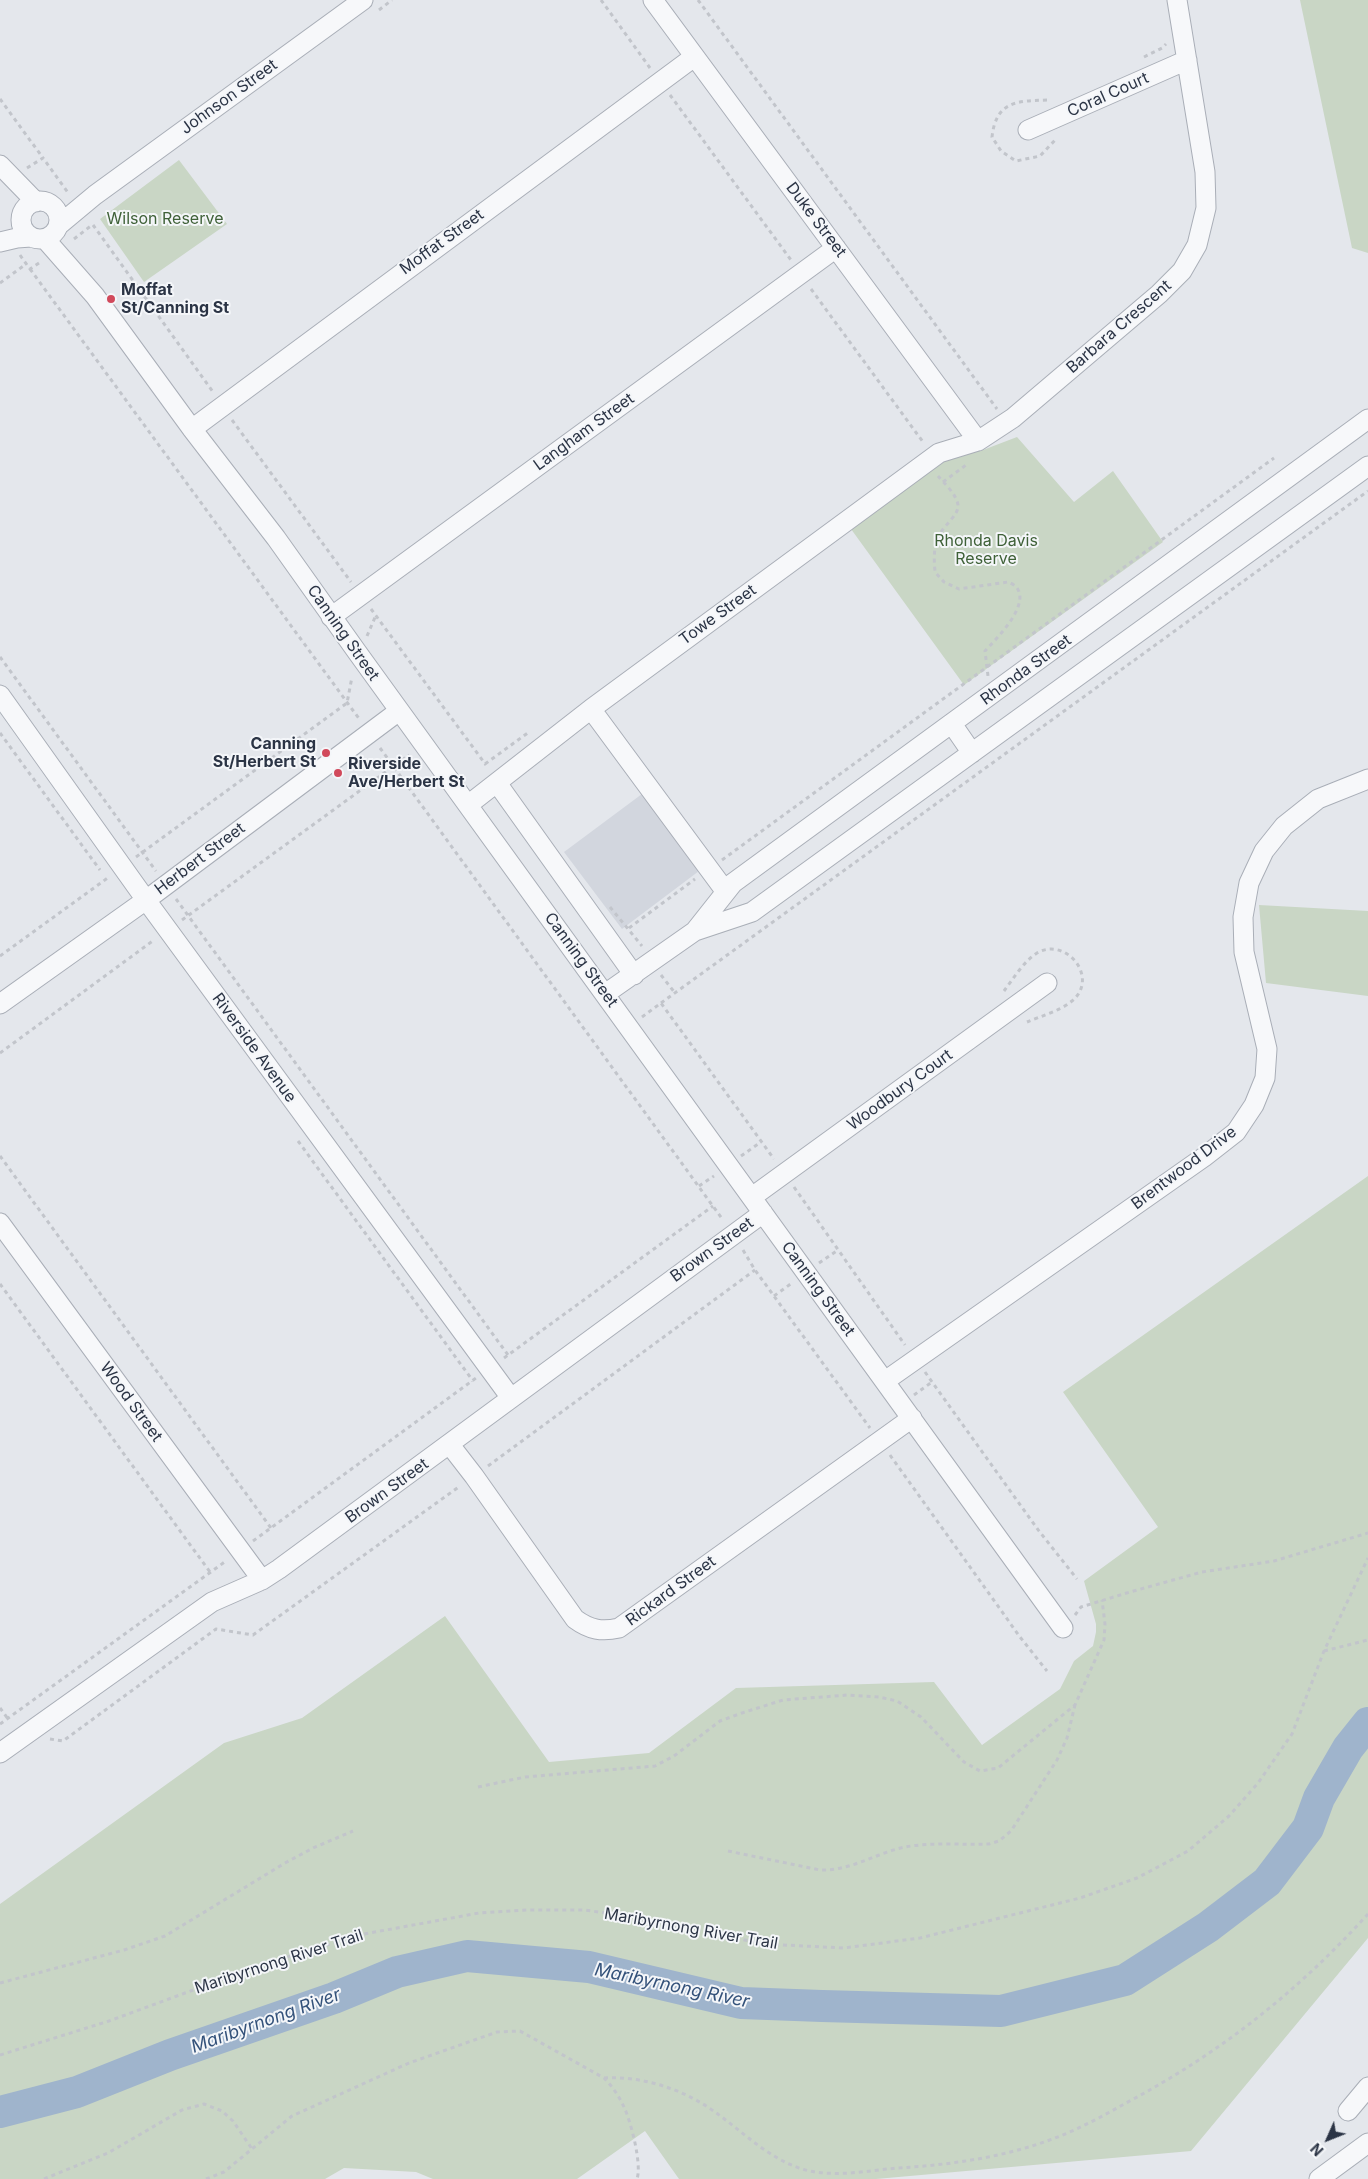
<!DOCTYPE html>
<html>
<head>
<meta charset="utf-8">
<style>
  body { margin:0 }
  #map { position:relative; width:1368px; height:2179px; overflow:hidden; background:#e4e7ec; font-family:Inter,sans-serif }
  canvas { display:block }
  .north { position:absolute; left:1303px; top:2114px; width:50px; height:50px; -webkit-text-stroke:4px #f4f6f9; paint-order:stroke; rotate:226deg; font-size:14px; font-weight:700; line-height:20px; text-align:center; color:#2b3445 }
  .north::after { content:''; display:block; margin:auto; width:18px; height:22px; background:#2b3445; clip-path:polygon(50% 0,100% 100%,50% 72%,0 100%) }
</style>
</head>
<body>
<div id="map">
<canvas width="1368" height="2179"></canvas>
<div class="north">N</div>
</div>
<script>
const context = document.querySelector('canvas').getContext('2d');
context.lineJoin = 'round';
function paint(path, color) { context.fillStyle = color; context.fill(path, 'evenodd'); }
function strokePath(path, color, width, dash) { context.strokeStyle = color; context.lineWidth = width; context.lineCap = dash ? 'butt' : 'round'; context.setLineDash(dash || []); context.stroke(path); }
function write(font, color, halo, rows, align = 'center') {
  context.font = font + ' Inter,sans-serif'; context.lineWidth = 4; context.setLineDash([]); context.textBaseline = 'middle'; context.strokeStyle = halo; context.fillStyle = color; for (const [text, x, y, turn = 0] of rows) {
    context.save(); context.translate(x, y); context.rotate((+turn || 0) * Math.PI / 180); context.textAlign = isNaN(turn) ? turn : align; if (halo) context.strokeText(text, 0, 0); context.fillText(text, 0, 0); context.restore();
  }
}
paint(new Path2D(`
  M 646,791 L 703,868 L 622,929 L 564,852 Z`), '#d2d6de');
paint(new Path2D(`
  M 1300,0 L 1368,0 L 1368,253 L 1352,248 Z
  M 179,160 L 227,224 L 144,282 L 100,219 Z
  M 1017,437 L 1074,502 L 1113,471 L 1163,542 L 964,685 L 851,529 L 952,456 L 983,450 Z
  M 1259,905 L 1368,911 L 1368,996 L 1266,983 Z
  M 1368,1176 L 1368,1938 L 1191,2151 L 876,2179 L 679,2179 L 645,2131 L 577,2179 L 433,2179 L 416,2172 L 344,2168 L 325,2179 L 0,2179 L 0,1904 L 224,1743 L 302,1718 L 445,1616 L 549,1762 L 649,1753 L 736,1688 L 934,1682 L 982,1745 L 1060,1689 L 1074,1661 L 1093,1646 L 1096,1632 L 1096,1624 L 1084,1581 L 1158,1527 L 1063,1392 Z`), '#c9d6c5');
strokePath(new Path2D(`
  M 0,2112 L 77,2092 L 170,2055 L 334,1998 L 397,1972 L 467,1956 L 589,1967 L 741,2003 L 822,2006 L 1001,2011 L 1125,1980 L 1208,1927 L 1267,1882 L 1308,1828 L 1319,1798 L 1348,1748 L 1368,1723`), '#9fb4cc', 32);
const minor = new Path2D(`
  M 653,0 L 978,441
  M 1028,130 L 1187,60
  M 0,165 L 36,202
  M21 220a19 19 0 1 1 38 0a19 19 0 1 1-38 0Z
  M 59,225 L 95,195 L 363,0
  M 45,239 L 95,296 L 192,429 L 276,538 L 357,652 L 1063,1628
  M 0,242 L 17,238 L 31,237
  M 192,429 L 694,57
  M 331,617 L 836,248
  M 0,695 L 146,900 L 511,1398
  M 591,709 L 726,892
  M 952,724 L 972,753
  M 497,783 L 634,975
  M 468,805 L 591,709 L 939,453 L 978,441 L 1013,418 L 1159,294 L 1182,271 L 1197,245 L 1206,208 L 1205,172 L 1177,0
  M 695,931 L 752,912 L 1368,466
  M 605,994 L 695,931 L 733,883 L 1368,419
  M 0,1004 L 146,900 L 399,711
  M 752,1197 L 1047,983
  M 0,1223 L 262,1580
  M 885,1381 L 1204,1157 L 1236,1132 L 1254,1105 L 1265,1078 L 1267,1049 L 1244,952 L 1243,917 L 1249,883 L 1264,851 L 1284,826 L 1318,799 L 1368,779
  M 450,1445 L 474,1476 L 575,1619 C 590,1630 602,1632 619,1628 L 912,1418
  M 0,1753 L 212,1602 L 262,1580 L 279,1569 L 763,1213
  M 1348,2111 L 1368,2087
  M 1319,2179 L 1368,2143`);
strokePath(minor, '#a9aeb7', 21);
strokePath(new Path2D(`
  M 601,0 L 650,68
  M 698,0 L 997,409
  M 379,10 L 392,0
  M 1144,57 L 1162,48 L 1166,44
  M 670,95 L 791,260
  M 0,99 L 43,158
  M 1047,100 C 1017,101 996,101 992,137 L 1001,151 L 1016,161 L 1040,156 L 1057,138
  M 27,168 L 43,158 L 69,194
  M 93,225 L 213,392
  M 74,239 L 92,225
  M 20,255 L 30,269 L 42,261
  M 30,269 L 360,720
  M 0,283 L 26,264
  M 811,289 L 923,442
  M 232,420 L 351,582
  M 938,476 C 944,483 957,495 958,505 C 959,515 944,525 940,534 C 933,546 934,559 935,572 L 944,582 L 959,589 L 1008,582 C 1011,583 1016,586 1017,588 C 1030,606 996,639 985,651 L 988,676
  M 943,482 L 966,465
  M 371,609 L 486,765
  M 367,636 L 376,615
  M 0,657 L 156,871
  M 0,733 L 100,870
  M 380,748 L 723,1220
  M 485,764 L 529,732
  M 136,857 L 347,703 L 352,677
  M 722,860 L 1274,458
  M 176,899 L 508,1355
  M 610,907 L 642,946
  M 182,920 L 409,755
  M 629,928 L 695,879
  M 0,956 L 109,877
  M 661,975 L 675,993
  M 1004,991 C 1013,979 1024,961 1037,953 C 1066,936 1100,978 1072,1001 C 1060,1011 1041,1016 1027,1022
  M 661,1003 L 1368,491
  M 642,1017 L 661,1003 L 774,1159
  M 0,1053 L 154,940
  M 298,1141 L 473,1381
  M 0,1156 L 271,1528
  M 741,1156 L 761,1142
  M 699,1186 L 714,1176
  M 794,1187 L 905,1345
  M 743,1250 L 755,1270 L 870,1428
  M 819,1263 L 838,1250
  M 0,1284 L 210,1572
  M 774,1296 L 792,1283
  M 504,1358 L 713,1206
  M 925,1372 L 1039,1531 L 1077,1579
  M 914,1395 L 932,1382
  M 890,1455 L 1020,1637 L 1047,1671
  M 488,1466 L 755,1270
  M 253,1541 L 476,1378
  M 1075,1615 L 1081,1607 L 1130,1592 L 1202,1572 L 1274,1561 L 1368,1533
  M 1324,1651 L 1368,1640
  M 0,1708 L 8,1719
  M 0,1724 L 226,1561
  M 50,1739 L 63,1741 L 216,1629 L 253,1635 L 460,1486
  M 478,1787 L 525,1777 L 655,1766 L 674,1756 L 720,1721 L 742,1713 L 783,1700 L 848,1695 L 879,1697 L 897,1701 L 921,1717 L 964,1762 L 980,1771 L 998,1768 L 1075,1705 L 1104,1640 L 1105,1624 L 1102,1600
  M 728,1851 L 820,1870 C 851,1871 876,1853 905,1847 C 932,1842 962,1845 989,1844 L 999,1841 L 1011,1831 L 1057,1760 L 1067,1738 L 1075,1705
  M 0,1983 L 124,1950 L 165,1936 L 285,1863 L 313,1848 L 353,1831
  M 0,2055 L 109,2021 L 264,1964 L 330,1944 L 364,1934 L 479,1913 L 527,1910 L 584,1910 L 628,1916 L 764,1944 L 844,1948 L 920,1938 L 1080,1898 L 1137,1878 L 1188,1851 L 1229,1816 L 1258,1783 L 1292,1734 L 1324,1651 L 1368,1558
  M 604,2078 C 643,2076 683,2089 715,2112 C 743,2132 768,2158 802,2169 C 832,2178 866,2171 897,2168 C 950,2165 1006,2157 1055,2138 C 1079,2129 1103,2116 1126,2103 C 1220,2053 1296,1993 1368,1914
  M 44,2179 L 108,2153 L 182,2110 L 204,2104 L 222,2111 L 233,2121 L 252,2149
  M 206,2179 L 224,2172 L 292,2116 L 409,2063 L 497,2032 L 520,2031 L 604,2078 C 612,2086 619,2096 624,2107 C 631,2122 642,2164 637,2179`), '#c2c5cb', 3, [4, 4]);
strokePath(minor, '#f7f8fa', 19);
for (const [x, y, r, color] of [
  [111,299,5,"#d1495b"],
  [326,753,5,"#d1495b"],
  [338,773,5,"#d1495b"]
]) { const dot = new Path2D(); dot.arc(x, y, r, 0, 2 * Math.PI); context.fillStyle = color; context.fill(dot); strokePath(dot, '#f4f6f9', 2); }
write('16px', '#2b3445', '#f4f6f9', [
  ["Coral Court",1108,95,-24],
  ["Johnson Street",229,97,-36],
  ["Duke Street",816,220,53],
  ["Moffat Street",442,242,-36],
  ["Barbara Crescent",1119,327,-41],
  ["Langham Street",584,432,-36],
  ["Towe Street",718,615,-36],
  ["Canning Street",343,633,55],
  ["Rhonda Street",1026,670,-36],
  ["Herbert Street",200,859,-37],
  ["Canning Street",581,960,54],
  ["Riverside Avenue",254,1048,54],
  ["Woodbury Court",900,1090,-36],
  ["Brentwood Drive",1184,1168,-37],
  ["Brown Street",712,1250,-36],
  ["Canning Street",818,1289,54],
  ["Wood Street",131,1402,54],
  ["Brown Street",387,1491,-36],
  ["Rickard Street",671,1591,-36],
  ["Maribyrnong River Trail",691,1929,10],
  ["Maribyrnong River Trail",279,1962,-18]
]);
write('16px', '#3f6138', '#f4f6f9', [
  ["Wilson Reserve",165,219],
  ["Rhonda Davis",986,541],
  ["Reserve",986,559]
]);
write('bold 16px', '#2b3445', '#f4f6f9', [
  ["Moffat",121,290],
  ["St/Canning St",121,308],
  ["Canning",316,744,"right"],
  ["St/Herbert St",316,762,"right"],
  ["Riverside",348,764],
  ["Ave/Herbert St",348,782]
], 'left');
write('italic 18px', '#34527a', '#f4f6f9', [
  ["Maribyrnong River",672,1986,12],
  ["Maribyrnong River",266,2021,-20]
]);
</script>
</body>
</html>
